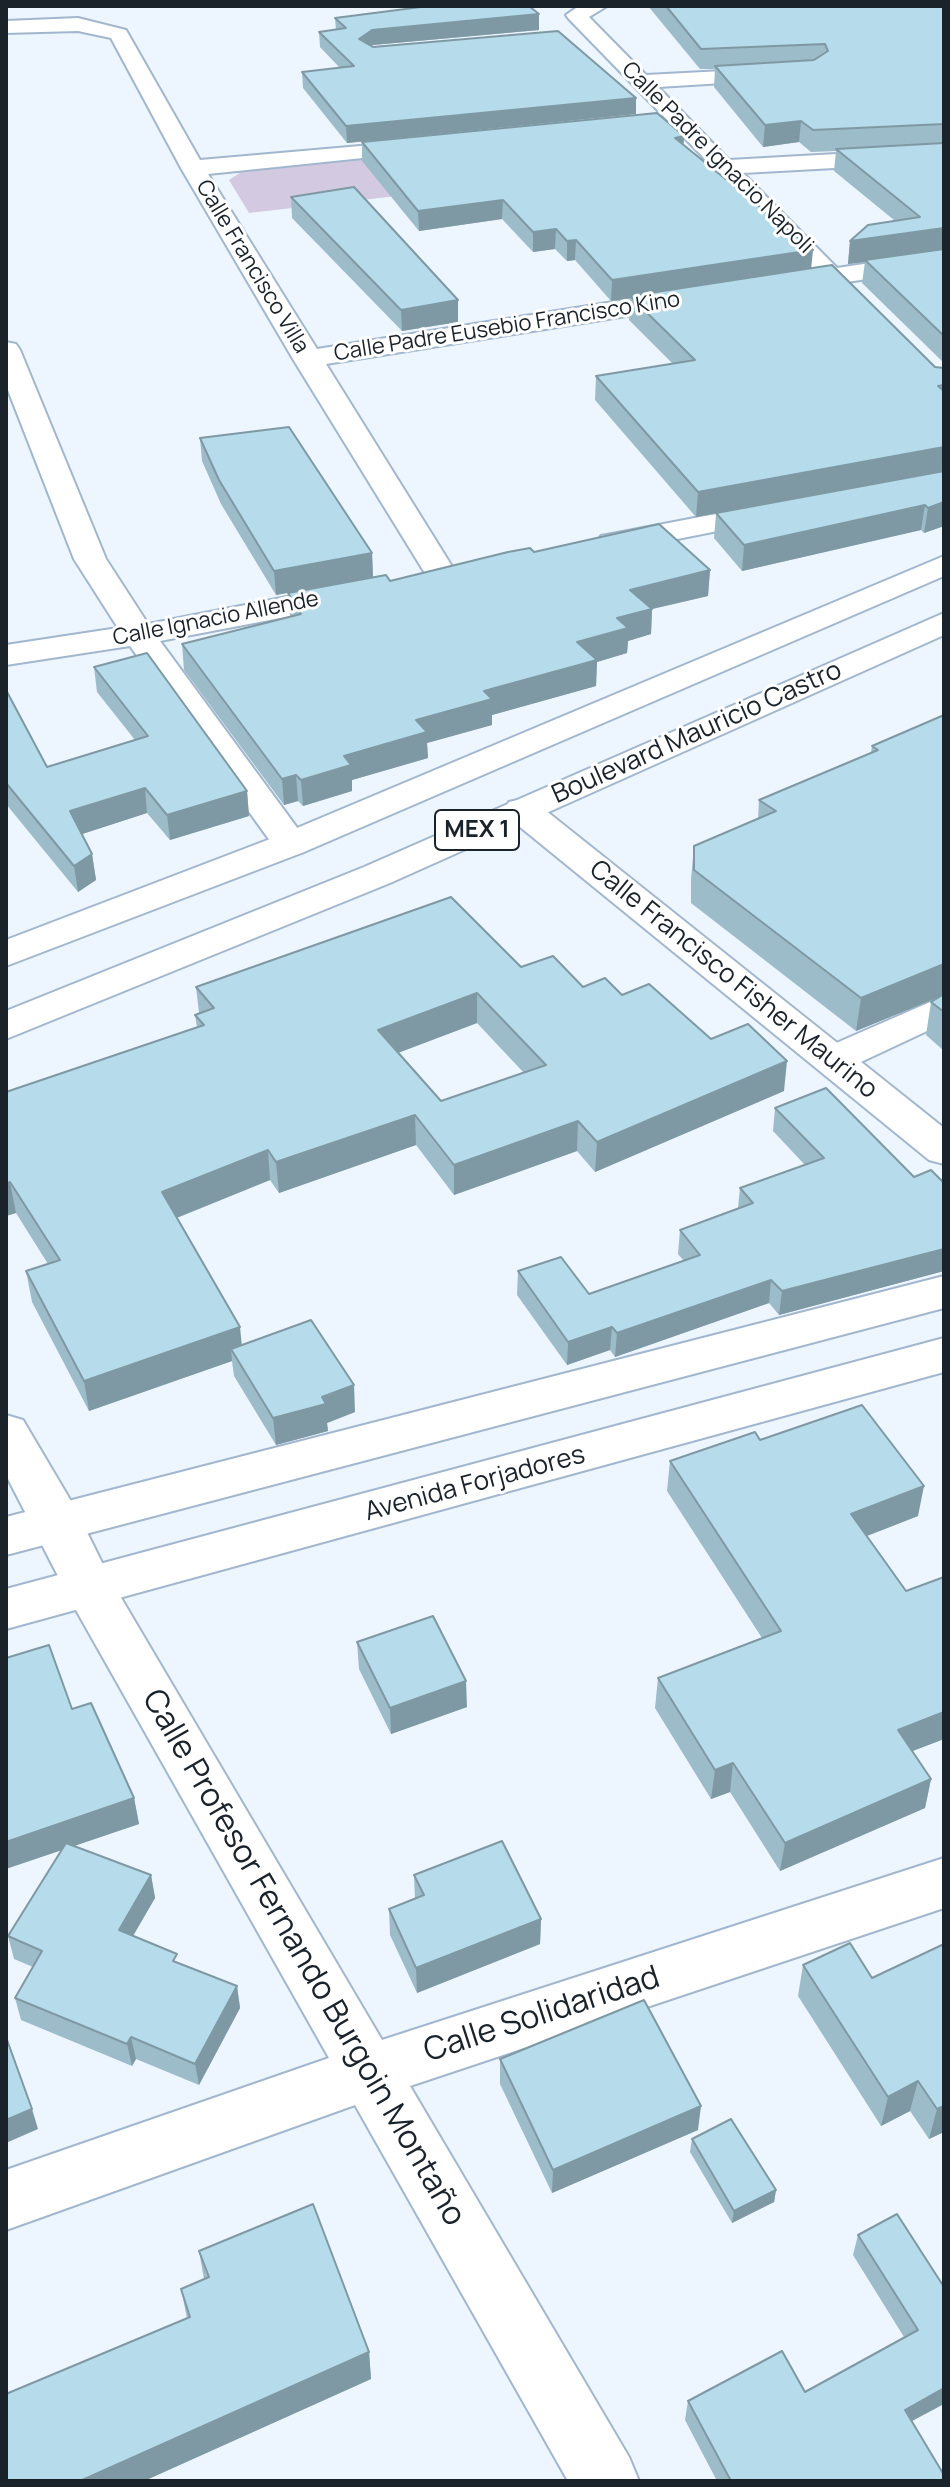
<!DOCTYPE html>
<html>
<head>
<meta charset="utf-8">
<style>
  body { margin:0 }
  #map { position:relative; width:950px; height:2487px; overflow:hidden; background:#edf5ff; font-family:Manrope,sans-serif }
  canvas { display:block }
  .frame { position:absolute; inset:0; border:8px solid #1a222a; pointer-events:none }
</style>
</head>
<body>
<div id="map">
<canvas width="950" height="2487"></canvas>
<div class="frame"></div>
</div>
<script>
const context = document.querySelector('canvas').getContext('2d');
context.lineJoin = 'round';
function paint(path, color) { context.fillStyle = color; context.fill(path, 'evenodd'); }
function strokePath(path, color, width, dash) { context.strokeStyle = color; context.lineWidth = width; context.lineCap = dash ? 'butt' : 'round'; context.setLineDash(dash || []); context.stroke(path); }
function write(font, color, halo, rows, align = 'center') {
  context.font = font + ' Manrope,sans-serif'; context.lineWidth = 6; context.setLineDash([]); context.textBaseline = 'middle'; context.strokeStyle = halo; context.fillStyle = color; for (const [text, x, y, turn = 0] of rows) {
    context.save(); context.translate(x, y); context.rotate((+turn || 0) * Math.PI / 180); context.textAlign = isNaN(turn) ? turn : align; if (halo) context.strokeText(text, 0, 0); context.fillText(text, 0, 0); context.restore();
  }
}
paint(new Path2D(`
  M 394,154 L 423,193 L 249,213 L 229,180 L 241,172 Z`), '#d3cae1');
const minor = new Path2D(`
  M 579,6 L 607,6 L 589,17 L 646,75 L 781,68 L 784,73 L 781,78 L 773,80 L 658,87 L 729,160 L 944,148 L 944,162 L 743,173 L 837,268 L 944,252 L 944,268 L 784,291 L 775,288 L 771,283 L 775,278 L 814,271 L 569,19 L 566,15 Z
  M 78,18 L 126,30 L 200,160 L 429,140 L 433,145 L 421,152 L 208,174 L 317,349 L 689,290 L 702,298 L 689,306 L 326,364 L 458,576 L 453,583 L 431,583 L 293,359 L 181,168 L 111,38 L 78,31 L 6,33 L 6,21 Z
  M 6,342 L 16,344 L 20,350 L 106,559 L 148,624 L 348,585 L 359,588 L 364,595 L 359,602 L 348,605 L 160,641 L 309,844 L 304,852 L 291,855 L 278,852 L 130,646 L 6,665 L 6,645 L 118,628 L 74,559 L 6,385 Z
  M 772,503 L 783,506 L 787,512 L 783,518 L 612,552 L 601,550 L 597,543 L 601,536 L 612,534 Z
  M 944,996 L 944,1023 L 846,1069 L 832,1073 L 818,1069 L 812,1060 L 818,1051 Z
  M 6,1415 L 23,1420 L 75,1508 L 110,1579 L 382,2040 L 944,1858 L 944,1908 L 410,2086 L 629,2457 L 639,2481 L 568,2481 L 355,2105 L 6,2230 L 6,2170 L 329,2058 L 72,1603 L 6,1475 Z`);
const tertiary = new Path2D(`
  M 522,799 L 535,802 L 944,1128 L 944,1164 L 929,1160 L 509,818 L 504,810 L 509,802 Z`);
const secondary = new Path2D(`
  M 944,1276 L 944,1308 L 6,1555 L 6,1517 Z
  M 944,1338 L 944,1372 L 6,1629 L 6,1589 Z`);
const primary = new Path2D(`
  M 944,556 L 944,576 L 304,852 L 6,966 L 6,940 L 278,836 Z
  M 944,613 L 944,635 L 390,883 L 6,1039 L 6,1011 L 364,867 Z`);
strokePath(minor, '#a2b7cd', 4);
strokePath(tertiary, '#a2b7cd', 4);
strokePath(secondary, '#a2b7cd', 4);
strokePath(primary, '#a2b7cd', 4);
paint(minor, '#fff');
paint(tertiary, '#fff');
paint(secondary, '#fff');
paint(primary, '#fff');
paint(new Path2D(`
  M 648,6 L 944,6 L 944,363 L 862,283 L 865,262 L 848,264 L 850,241 L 894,220 L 834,171 L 836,151 L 811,152 L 799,142 L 763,147 L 714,87 L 715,69 L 700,69 Z
  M 539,14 L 539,30 L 373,45 L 371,46 L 636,114 L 347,143 L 303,88 L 302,72 L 340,68 L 320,47 L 319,32 L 336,30 L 335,18 Z
  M 684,136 L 683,144 L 811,268 L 935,367 L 944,368 L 944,526 L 924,533 L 921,530 L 742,571 L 714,538 L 716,514 L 696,517 L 595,400 L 596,376 L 673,364 L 629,320 L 630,298 L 611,301 L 575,260 L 567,261 L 555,249 L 533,252 L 502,219 L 419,231 L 362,161 L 362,142 Z
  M 291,197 L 458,300 L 458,322 L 402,331 L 292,218 Z
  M 200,438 L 372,553 L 373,577 L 276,595 L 221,504 L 202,461 Z
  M 534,552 L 710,570 L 708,596 L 652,609 L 651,634 L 628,641 L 627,653 L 597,662 L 596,686 L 492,715 L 492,725 L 427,743 L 428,758 L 352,780 L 352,791 L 303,806 L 298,801 L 284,805 L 184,670 L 182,644 L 290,617 L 288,593 L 390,581 Z
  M 94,667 L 247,791 L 249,816 L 170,840 L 147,813 L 82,834 L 92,854 L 96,880 L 78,892 L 6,804 L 6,690 L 47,767 L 135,740 L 97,692 Z
  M 944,715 L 944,1051 L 926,1035 L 931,1002 L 939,997 L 856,1031 L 691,903 L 691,879 L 694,846 L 758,819 L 759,800 L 871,753 L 872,746 Z
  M 521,967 L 583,987 L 622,995 L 711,1039 L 784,1091 L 595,1172 L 577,1151 L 454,1195 L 416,1145 L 279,1193 L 270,1180 L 177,1218 L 242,1345 L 355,1412 L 327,1423 L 328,1431 L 276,1445 L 234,1376 L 232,1361 L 89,1411 L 32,1302 L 26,1271 L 48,1264 L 16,1213 L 6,1216 L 6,1092 L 197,1027 L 195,1015 L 199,1013 L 196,987 ZM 477,1023 L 524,1073 L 441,1101 L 398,1053 Z
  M 775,1108 L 914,1177 L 944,1183 L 944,1271 L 779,1315 L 769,1303 L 615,1357 L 610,1350 L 567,1365 L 517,1295 L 518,1271 L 589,1294 L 684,1261 L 678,1254 L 680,1230 L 738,1208 L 740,1188 L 805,1165 L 773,1131 Z
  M 760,1440 L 918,1516 L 867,1536 L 906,1591 L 944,1577 L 944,1739 L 912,1751 L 931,1779 L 925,1808 L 780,1871 L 730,1792 L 711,1799 L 655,1708 L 658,1678 L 762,1638 L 667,1491 L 670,1461 Z
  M 357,1642 L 467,1707 L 391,1734 L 359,1669 Z
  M 72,1709 L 134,1798 L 139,1824 L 74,1846 L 151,1875 L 155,1898 L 133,1936 L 179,1964 L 237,1986 L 240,2008 L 199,2085 L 136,2059 L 132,2066 L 21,2020 L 15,1998 L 33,1967 L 14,1959 L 8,1936 L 62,1850 Z
  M 414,1875 L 541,1919 L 540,1944 L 417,1993 L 390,1935 L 389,1909 L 415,1899 Z
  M 944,1944 L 944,2132 L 929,2139 L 910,2111 L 881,2126 L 798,1996 L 803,1965 L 872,1978 Z
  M 500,2059 L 698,2130 L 552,2193 L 500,2084 Z
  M 692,2139 L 776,2190 L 774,2202 L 732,2223 L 690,2152 Z
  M 858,2235 L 944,2287 L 912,2421 L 944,2481 L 717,2481 L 685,2420 L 688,2401 L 805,2392 L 904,2337 L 853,2255 Z
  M 199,2251 L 369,2352 L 371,2379 L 144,2481 L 6,2481 L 187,2318 L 181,2289 L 204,2279 Z`), '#9dbcc9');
paint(new Path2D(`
  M 539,14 L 539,30 L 373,45 L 359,55 L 359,39 L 372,30 Z
  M 636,98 L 636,114 L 347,143 L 346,126 Z
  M 801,121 L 799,142 L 763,147 L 765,125 Z
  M 684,136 L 683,155 L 675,138 Z
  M 503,200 L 502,219 L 419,231 L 418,211 Z
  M 944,228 L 944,250 L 865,260 L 865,262 L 848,264 L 850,241 Z
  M 556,229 L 555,249 L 533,252 L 533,232 Z
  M 576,240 L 575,260 L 567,261 L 567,241 Z
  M 813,250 L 811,270 L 611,301 L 612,280 Z
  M 458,300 L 458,322 L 402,331 L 401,310 Z
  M 944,447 L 943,471 L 696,517 L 698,492 Z
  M 944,502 L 944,526 L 924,533 L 928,508 Z
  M 925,505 L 921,530 L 742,571 L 744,545 Z
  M 372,553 L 373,577 L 276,595 L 274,571 Z
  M 710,570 L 708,596 L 652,609 L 651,634 L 628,641 L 627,653 L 597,662 L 596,686 L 492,715 L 492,725 L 427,743 L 428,758 L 352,780 L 352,791 L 303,806 L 301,780 L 344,756 L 416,720 L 484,691 L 577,642 L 617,618 L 630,590 Z
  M 296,775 L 298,801 L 284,805 L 282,779 Z
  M 145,788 L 147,813 L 73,837 L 70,811 Z
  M 247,791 L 249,816 L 170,840 L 167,815 Z
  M 92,854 L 96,880 L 78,892 L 74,866 Z
  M 944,964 L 944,995 L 856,1031 L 861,998 Z
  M 477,993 L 477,1023 L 379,1060 L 378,1030 Z
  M 787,1061 L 784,1091 L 595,1172 L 597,1142 Z
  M 415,1115 L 416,1145 L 279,1193 L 276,1162 Z
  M 578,1121 L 577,1151 L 454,1195 L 454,1165 Z
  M 268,1150 L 270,1180 L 166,1222 L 162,1192 Z
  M 10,1182 L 16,1213 L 6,1216 L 6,1184 Z
  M 944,1249 L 944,1271 L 779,1315 L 782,1291 Z
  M 771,1280 L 769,1303 L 615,1357 L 617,1333 Z
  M 240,1327 L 243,1357 L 231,1349 L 232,1361 L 89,1411 L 84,1381 Z
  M 612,1327 L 610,1350 L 567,1365 L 568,1342 Z
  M 354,1385 L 355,1412 L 327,1423 L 328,1431 L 276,1445 L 273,1418 Z
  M 924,1486 L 918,1516 L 846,1544 L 851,1514 Z
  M 466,1681 L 467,1707 L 391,1734 L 390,1708 Z
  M 944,1712 L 944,1739 L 892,1759 L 898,1730 Z
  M 733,1763 L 730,1792 L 711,1799 L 715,1770 Z
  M 931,1779 L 925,1808 L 780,1871 L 785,1843 Z
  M 134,1798 L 139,1824 L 6,1869 L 6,1842 Z
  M 151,1875 L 155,1898 L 123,1953 L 119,1930 Z
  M 541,1919 L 540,1944 L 417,1993 L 416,1968 Z
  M 237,1986 L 240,2008 L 199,2085 L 195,2064 Z
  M 131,2037 L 136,2059 L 132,2066 L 127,2044 Z
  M 918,2081 L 910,2111 L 881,2126 L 888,2097 Z
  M 701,2106 L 698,2130 L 552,2193 L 553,2170 Z
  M 944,2106 L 944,2132 L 929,2139 L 937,2109 Z
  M 32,2109 L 38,2129 L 6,2143 L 6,2120 Z
  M 776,2190 L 774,2202 L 732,2223 L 734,2211 Z
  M 369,2352 L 371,2379 L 144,2481 L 80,2481 Z
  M 944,2388 L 944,2404 L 899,2428 L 905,2410 Z`), '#7f99a4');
const building = new Path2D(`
  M 429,6 L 529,6 L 539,14 L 372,30 L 359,39 L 373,47 L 558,31 L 636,98 L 346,126 L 302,72 L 354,66 L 319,32 L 346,28 L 335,18 Z
  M 666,6 L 944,6 L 944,124 L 813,130 L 801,121 L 765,125 L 715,66 L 814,60 L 828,51 L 825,44 L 701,49 Z
  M 657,113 L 684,136 L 675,138 L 813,250 L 612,280 L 576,240 L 567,241 L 556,229 L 533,232 L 503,200 L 418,211 L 362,142 Z
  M 944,143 L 944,228 L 850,241 L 868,225 L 920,217 L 836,149 Z
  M 354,187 L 458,300 L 401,310 L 291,197 Z
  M 944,249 L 944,336 L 865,260 Z
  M 832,265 L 935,367 L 944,368 L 944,385 L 938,386 L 944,391 L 944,447 L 698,492 L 596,376 L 695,360 L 630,296 Z
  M 289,427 L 372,553 L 274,571 L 219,480 L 200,438 Z
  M 944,471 L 944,502 L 928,508 L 925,505 L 744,545 L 716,513 Z
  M 659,524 L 710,570 L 630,590 L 652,609 L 617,618 L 628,628 L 577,642 L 597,660 L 484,691 L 492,699 L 416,720 L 427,732 L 344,756 L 351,765 L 301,780 L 296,775 L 282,779 L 182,644 L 301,614 L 288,593 L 386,575 L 390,581 L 508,552 L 530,548 L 534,552 Z
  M 147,653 L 247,791 L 167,815 L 145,788 L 70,811 L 92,854 L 74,866 L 6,783 L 6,690 L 47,767 L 148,736 L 94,667 Z
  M 944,715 L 944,964 L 861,998 L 694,870 L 694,846 L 776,811 L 759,800 L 878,750 L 872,746 Z
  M 451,897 L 521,967 L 553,956 L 583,987 L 605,978 L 622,995 L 649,984 L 711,1039 L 748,1024 L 787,1061 L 597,1142 L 578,1121 L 454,1165 L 415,1115 L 276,1162 L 268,1150 L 162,1192 L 240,1327 L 84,1381 L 26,1271 L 60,1260 L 10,1182 L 6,1184 L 6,1092 L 204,1025 L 195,1015 L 214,1008 L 196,987 ZM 477,993 L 546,1065 L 441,1101 L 378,1030 Z
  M 944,994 L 944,1012 L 931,1002 Z
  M 826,1088 L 914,1177 L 931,1170 L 944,1183 L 944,1249 L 782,1291 L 771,1280 L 617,1333 L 612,1327 L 568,1342 L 518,1271 L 561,1257 L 589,1294 L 700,1255 L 680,1230 L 753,1203 L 740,1188 L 824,1158 L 775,1108 Z
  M 311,1320 L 354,1385 L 322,1397 L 326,1404 L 273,1418 L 231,1349 Z
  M 862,1405 L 924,1486 L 851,1514 L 906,1591 L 944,1577 L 944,1712 L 898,1730 L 931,1779 L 785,1843 L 733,1763 L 715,1770 L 658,1678 L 781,1631 L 670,1461 L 755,1432 L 760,1440 Z
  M 433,1616 L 466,1681 L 390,1708 L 357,1642 Z
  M 49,1645 L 72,1709 L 91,1703 L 134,1798 L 6,1842 L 6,1658 Z
  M 502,1841 L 541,1919 L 416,1968 L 389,1909 L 424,1895 L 414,1875 Z
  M 66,1843 L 151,1875 L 119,1930 L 177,1954 L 173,1961 L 237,1986 L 195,2064 L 131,2037 L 127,2044 L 15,1998 L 42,1951 L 8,1936 Z
  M 850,1943 L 872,1978 L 944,1944 L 944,2106 L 937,2109 L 918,2081 L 888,2097 L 803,1965 Z
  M 644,2000 L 701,2106 L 553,2170 L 500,2059 Z
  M 6,2037 L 32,2109 L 6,2120 Z
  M 731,2119 L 776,2190 L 734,2211 L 692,2139 Z
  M 313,2204 L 369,2352 L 80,2481 L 6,2481 L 6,2394 L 190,2317 L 181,2289 L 209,2277 L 199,2251 Z
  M 897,2214 L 944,2287 L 944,2388 L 905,2410 L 944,2475 L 944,2481 L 731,2481 L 688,2401 L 782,2351 L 805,2392 L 918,2330 L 858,2235 Z`);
paint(building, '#b6dbea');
strokePath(building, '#7f99a4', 2);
write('22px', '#1a222a', '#fff', [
  ["Calle Padre Ignacio Napoli",717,158,45],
  ["Calle Francisco Villa",252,267,59],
  ["Calle Padre Eusebio Francisco Kino",507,327,-9],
  ["Calle Ignacio Allende",216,619,-11]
]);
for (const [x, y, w] of [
  [477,830,84]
]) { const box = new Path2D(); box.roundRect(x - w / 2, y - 20, w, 40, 6); context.fillStyle = '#fff'; context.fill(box); strokePath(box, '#1a222a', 2); }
write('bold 24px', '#1a222a', null, [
  ["MEX 1",477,830]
]);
write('26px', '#1a222a', '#fff', [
  ["Boulevard Mauricio Castro",697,733,-24],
  ["Calle Francisco Fisher Maurino",733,980,39],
  ["Avenida Forjadores",475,1484,-15]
]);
write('32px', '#1a222a', '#fff', [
  ["Calle Profesor Fernando Burgoin Montaño",303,1958,60],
  ["Calle Solidaridad",542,2015,-18]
]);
</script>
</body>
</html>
